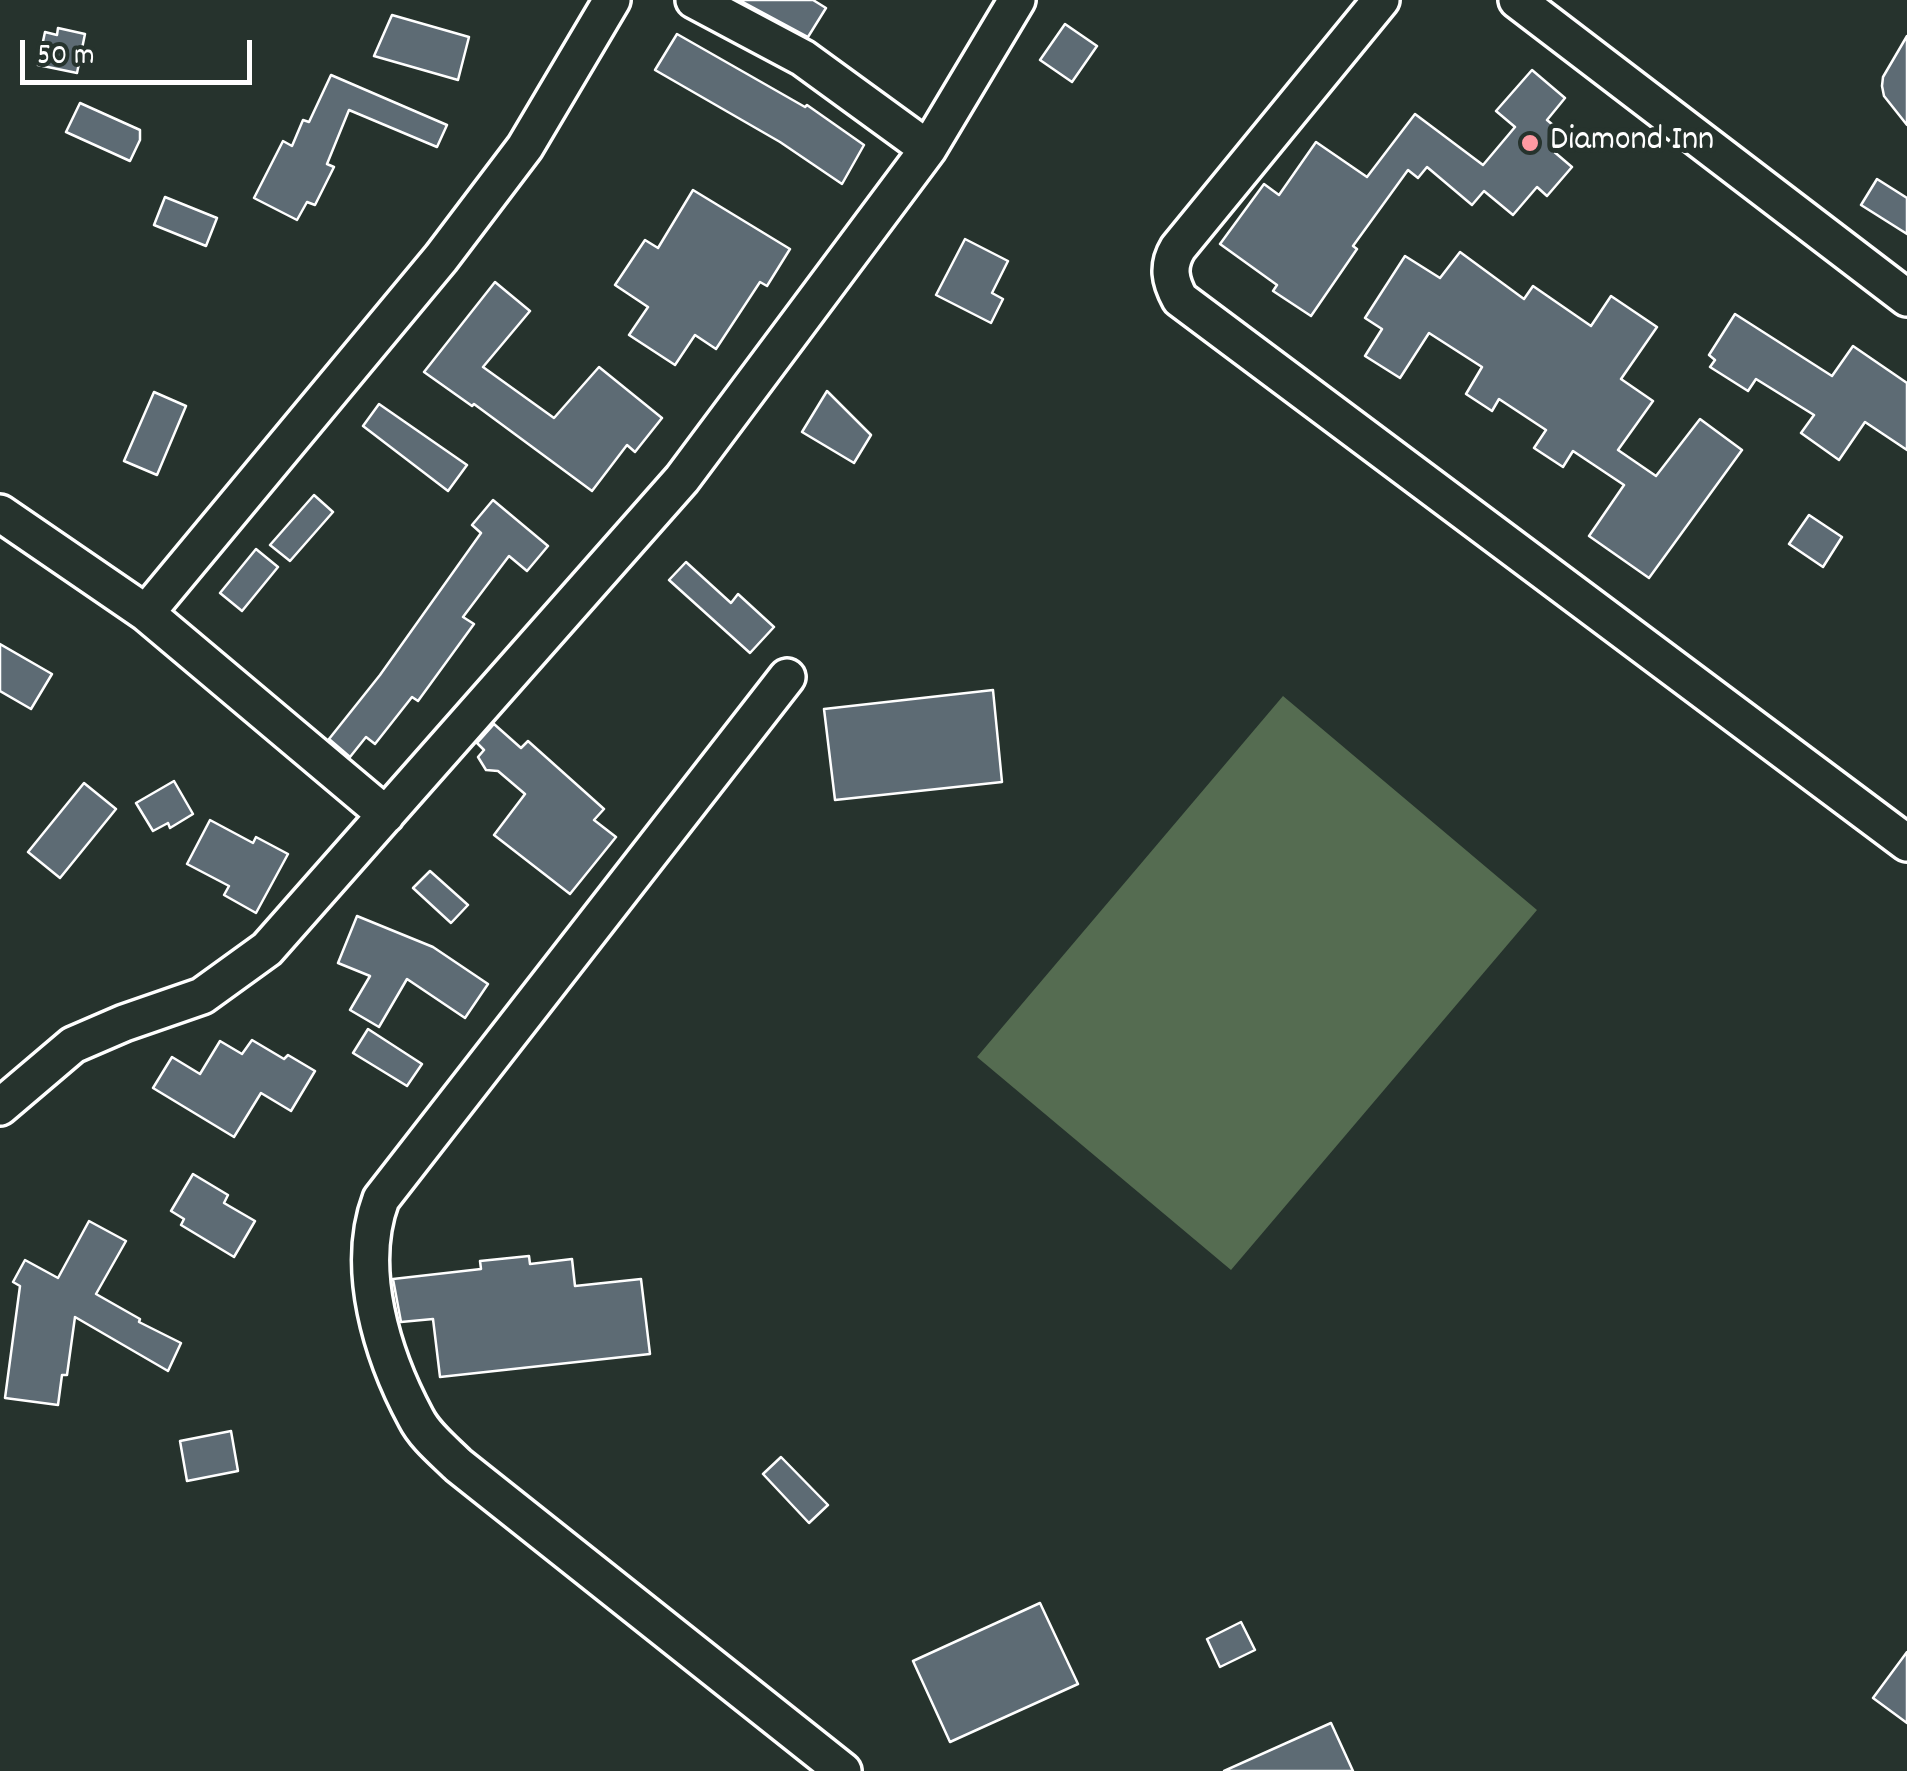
<!DOCTYPE html>
<html>
<head>
<meta charset="utf-8">
<style>
  body { margin:0 }
  #map { position:relative; width:1907px; height:1771px; overflow:hidden; background:#26332d; font-family:Dekko,sans-serif }
  canvas { display:block }
  .scale { position:absolute; left:20px; top:40px; width:232px; height:45px; box-sizing:border-box; border:5px solid #fff; border-top:0; padding-left:12px; font-size:30px; line-height:35px; white-space:nowrap; color:#fff; -webkit-text-stroke:8px #26332d; paint-order:stroke }
</style>
</head>
<body>
<div id="map">
<canvas width="1907" height="1771"></canvas>
<div class="scale">50 m</div>
</div>
<script>
const context = document.querySelector('canvas').getContext('2d');
context.lineJoin = 'round';
function paint(path, color) { context.fillStyle = color; context.fill(path, 'evenodd'); }
function strokePath(path, color, width, dash) { context.strokeStyle = color; context.lineWidth = width; context.lineCap = dash ? 'butt' : 'round'; context.setLineDash(dash || []); context.stroke(path); }
function write(font, color, halo, rows, align = 'center') {
  context.font = font + ' Dekko,sans-serif'; context.lineWidth = 10; context.setLineDash([]); context.textBaseline = 'middle'; context.strokeStyle = halo; context.fillStyle = color; for (const [text, x, y, turn = 0] of rows) {
    context.save(); context.translate(x, y); context.rotate((+turn || 0) * Math.PI / 180); context.textAlign = isNaN(turn) ? turn : align; if (halo) context.strokeText(text, 0, 0); context.fillText(text, 0, 0); context.restore();
  }
}
paint(new Path2D(`
  M 1283,696 L 1537,910 L 1231,1270 L 977,1057 Z`), '#556c51');
const building = new Path2D(`
  M 739,0 L 813,0 L 826,8 L 808,37 Z
  M 392,15 L 469,37 L 458,80 L 374,56 Z
  M 1065,24 L 1097,46 L 1072,82 L 1040,60 Z
  M 58,28 L 85,34 L 77,73 L 38,65 L 45,32 L 57,35 Z
  M 677,34 L 805,107 L 807,105 L 864,145 L 842,184 L 780,142 L 655,70 Z
  M 1907,36 L 1907,125 L 1884,96 L 1882,86 L 1883,77 Z
  M 1532,70 L 1565,98 L 1547,120 L 1565,135 L 1552,150 L 1572,167 L 1547,196 L 1537,187 L 1513,215 L 1484,191 L 1472,205 L 1427,167 L 1418,178 L 1408,170 L 1353,246 L 1357,249 L 1311,316 L 1273,291 L 1277,285 L 1220,244 L 1264,184 L 1279,195 L 1316,142 L 1367,177 L 1415,114 L 1483,165 L 1515,127 L 1496,111 Z
  M 331,75 L 447,125 L 437,147 L 349,110 L 327,164 L 334,167 L 315,205 L 307,202 L 297,220 L 254,198 L 283,141 L 292,146 L 303,120 L 309,122 Z
  M 80,103 L 140,130 L 140,140 L 130,161 L 66,132 Z
  M 1877,179 L 1907,198 L 1907,234 L 1861,205 Z
  M 693,190 L 790,249 L 767,286 L 760,282 L 716,349 L 695,335 L 675,365 L 629,335 L 648,307 L 615,285 L 645,240 L 658,248 Z
  M 165,197 L 217,218 L 206,246 L 154,225 Z
  M 965,239 L 1008,261 L 992,293 L 1003,299 L 991,323 L 936,295 Z
  M 1460,252 L 1524,299 L 1533,286 L 1591,326 L 1611,296 L 1657,327 L 1621,379 L 1653,401 L 1618,450 L 1656,476 L 1700,419 L 1742,450 L 1649,578 L 1589,536 L 1624,485 L 1573,451 L 1563,467 L 1534,448 L 1546,430 L 1499,399 L 1492,411 L 1466,394 L 1482,367 L 1429,333 L 1400,378 L 1365,356 L 1382,329 L 1365,318 L 1405,256 L 1440,278 Z
  M 495,282 L 530,311 L 483,367 L 554,418 L 599,367 L 662,418 L 635,452 L 627,445 L 592,491 L 474,404 L 472,406 L 424,372 Z
  M 1735,314 L 1832,376 L 1853,346 L 1907,383 L 1907,450 L 1865,422 L 1839,460 L 1801,433 L 1814,415 L 1756,379 L 1748,391 L 1710,367 L 1715,360 L 1709,355 Z
  M 827,391 L 871,435 L 854,463 L 802,432 Z
  M 154,392 L 186,406 L 157,475 L 124,461 Z
  M 379,404 L 467,465 L 448,491 L 363,426 Z
  M 314,495 L 333,512 L 290,561 L 270,545 Z
  M 493,500 L 548,546 L 527,571 L 509,556 L 463,617 L 474,624 L 418,701 L 412,697 L 375,744 L 366,737 L 350,757 L 329,739 L 380,675 L 481,533 L 472,525 Z
  M 1809,515 L 1842,537 L 1823,567 L 1789,544 Z
  M 256,549 L 278,567 L 242,611 L 220,593 Z
  M 686,562 L 731,603 L 738,594 L 774,627 L 750,653 L 669,580 Z
  M 0,644 L 52,674 L 31,709 L 0,691 Z
  M 993,690 L 1002,782 L 835,800 L 824,709 Z
  M 494,724 L 521,748 L 528,741 L 604,809 L 594,820 L 616,837 L 570,894 L 494,835 L 525,794 L 498,771 L 486,770 L 478,757 L 484,750 L 477,743 Z
  M 174,781 L 193,814 L 170,828 L 168,823 L 153,831 L 136,803 Z
  M 84,783 L 116,809 L 60,878 L 28,852 Z
  M 210,820 L 253,843 L 256,837 L 288,854 L 256,913 L 224,895 L 229,886 L 187,864 Z
  M 430,871 L 468,905 L 451,923 L 413,888 Z
  M 357,916 L 433,947 L 488,984 L 465,1018 L 407,979 L 379,1027 L 350,1010 L 370,976 L 338,963 Z
  M 368,1029 L 422,1064 L 407,1086 L 353,1053 Z
  M 252,1040 L 284,1059 L 288,1055 L 315,1071 L 291,1111 L 261,1093 L 234,1137 L 153,1088 L 172,1057 L 200,1074 L 220,1041 L 242,1054 Z
  M 193,1174 L 228,1195 L 224,1203 L 255,1221 L 234,1257 L 181,1225 L 184,1219 L 171,1211 Z
  M 89,1221 L 126,1241 L 96,1294 L 140,1319 L 139,1322 L 181,1343 L 168,1371 L 75,1317 L 67,1375 L 62,1375 L 58,1405 L 5,1398 L 20,1286 L 13,1282 L 25,1260 L 58,1278 Z
  M 529,1256 L 530,1264 L 572,1259 L 575,1286 L 641,1279 L 650,1354 L 440,1377 L 433,1319 L 401,1322 L 393,1279 L 481,1269 L 480,1261 Z
  M 231,1431 L 238,1471 L 187,1481 L 180,1441 Z
  M 781,1457 L 828,1505 L 809,1523 L 763,1474 Z
  M 1040,1603 L 1078,1684 L 950,1742 L 913,1661 Z
  M 1241,1622 L 1255,1650 L 1220,1667 L 1207,1639 Z
  M 1907,1652 L 1907,1723 L 1873,1698 Z
  M 1331,1723 L 1353,1771 L 1224,1771 Z`);
paint(building, '#5d6b74');
strokePath(building, '#fff', 2.5);
const minor = new Path2D(`
  M 694,0 L 803,58 L 928,149
  M 1381,0 L 1178,248 C 1167,266 1170,281 1180,299 L 1907,843
  M 1517,0 L 1907,298
  M 0,513 L 146,613 L 386,815
  M 146,613 L 441,258 L 525,147 L 612,0
  M 787,677 L 381,1199 C 355,1268 382,1355 416,1418 C 425,1436 444,1451 458,1465 L 843,1771
  M 0,1107 L 73,1045 L 124,1023 L 202,996 L 267,949 L 682,479 L 928,149 L 1017,0`);
strokePath(minor, '#fff', 42);
strokePath(minor, '#26332d', 35);
for (const [x, y, r, color] of [
  [1530,143,10,"#ff9aa2"]
]) { const dot = new Path2D(); dot.arc(x, y, r, 0, 2 * Math.PI); context.fillStyle = color; context.fill(dot); strokePath(dot, '#26332d', 4); }
write('35px', '#fff', '#26332d', [
  ["Diamond Inn",1550,143]
], 'left');
</script>
</body>
</html>
